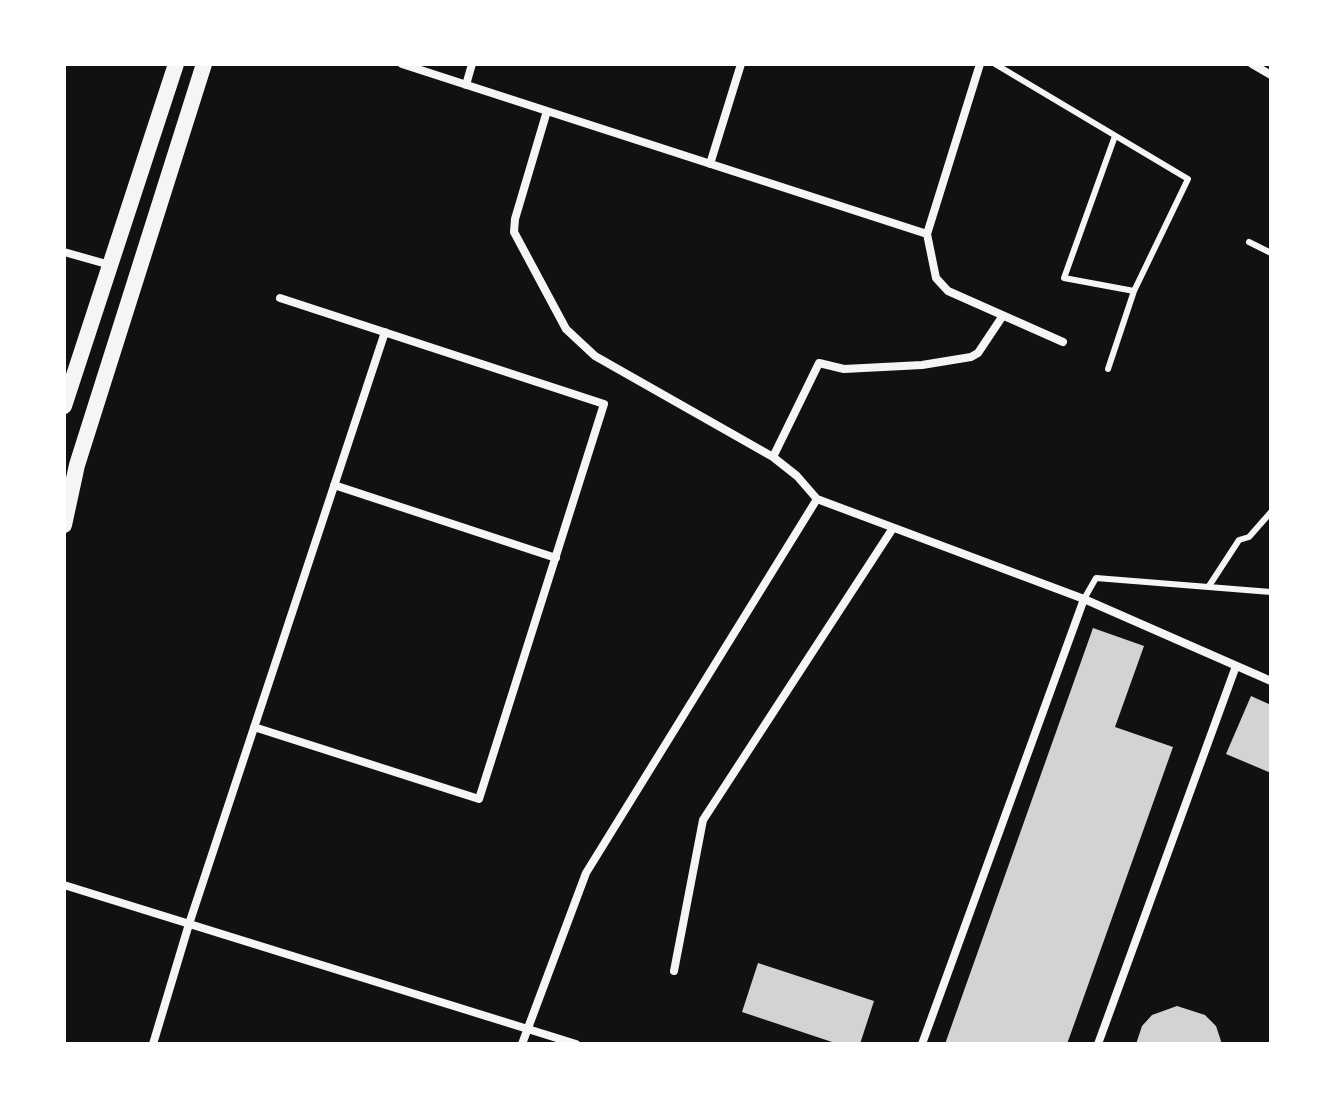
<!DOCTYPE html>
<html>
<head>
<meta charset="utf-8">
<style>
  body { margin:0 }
  #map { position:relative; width:1335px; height:1108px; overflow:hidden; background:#111; font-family:"DejaVu Sans",sans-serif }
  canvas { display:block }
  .frame { position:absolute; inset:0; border:66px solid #fff; pointer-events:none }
</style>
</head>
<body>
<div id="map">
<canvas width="1335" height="1108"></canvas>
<div class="frame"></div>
</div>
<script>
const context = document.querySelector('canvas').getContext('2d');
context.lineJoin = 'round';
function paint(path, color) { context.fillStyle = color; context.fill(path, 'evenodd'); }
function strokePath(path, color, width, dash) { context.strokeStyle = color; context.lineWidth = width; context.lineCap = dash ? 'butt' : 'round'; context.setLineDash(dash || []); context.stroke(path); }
paint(new Path2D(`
  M 1093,628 L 1144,646 L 1115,727 L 1173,747 L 1067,1044 L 945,1044 Z
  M 1251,696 L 1271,705 L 1271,773 L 1226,754 Z
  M 758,963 L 874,1001 L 860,1044 L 838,1044 L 742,1012 Z
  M 1177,1006 L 1205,1015 L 1216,1026 L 1222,1044 L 1136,1044 L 1142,1026 L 1152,1015 Z`), '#d3d3d3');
strokePath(new Path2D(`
  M 995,64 L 1188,179 L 1134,291 L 1108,369
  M 1115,136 L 1064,278 L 1134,291
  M 1249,242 L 1271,253
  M 1209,586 L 1239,540 L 1249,537 L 1271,512
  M 1084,599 L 1096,578 L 1271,592`), '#f5f5f5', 6);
strokePath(new Path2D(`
  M 402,64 L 927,234
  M 980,64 L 927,234 L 936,278 L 948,291 L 1063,342
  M 1252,64 L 1271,75
  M 466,85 L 472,64
  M 547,111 L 515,219 L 514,232 L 566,329 L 595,356 L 773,457 L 797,476 L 817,499 L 1084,599 L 1271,681
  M 710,164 L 741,64
  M 64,252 L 110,265
  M 773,457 L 819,363 L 844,369 L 922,365 L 971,357 L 978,353 L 1002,317
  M 334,485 L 556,558
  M 254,727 L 479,799 L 604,404 L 280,298
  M 64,885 L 576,1044
  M 674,971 L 703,820 L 893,528
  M 153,1044 L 189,924 L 385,332
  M 522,1044 L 586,873 L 817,499
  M 922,1044 L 1084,599
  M 1098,1044 L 1236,666`), '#f5f5f5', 8);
strokePath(new Path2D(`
  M 64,406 L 176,64
  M 64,525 L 77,465 L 204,64`), '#f5f5f5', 16);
</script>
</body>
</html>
